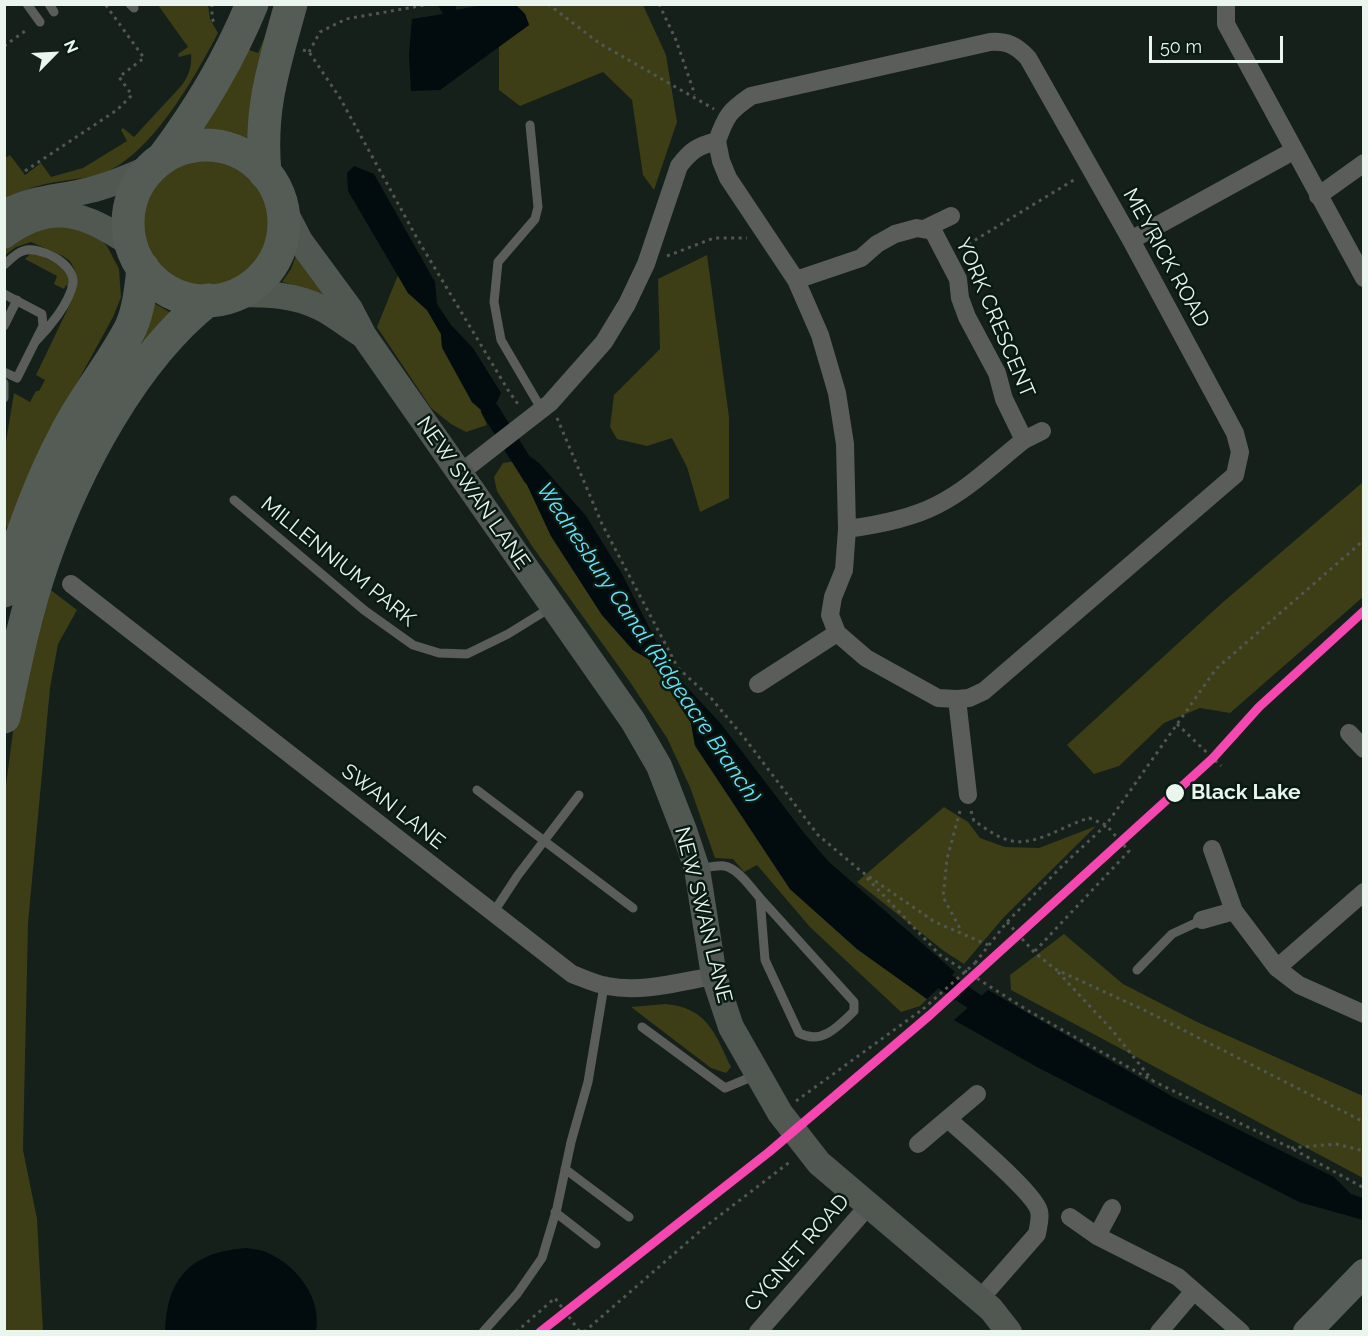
<!DOCTYPE html>
<html>
<head>
<meta charset="utf-8">
<style>
  body { margin:0 }
  #map { position:relative; width:1368px; height:1336px; overflow:hidden; background:#15201a; font-family:Raleway,sans-serif }
  canvas { display:block }
  .frame { position:absolute; inset:0; border:6px solid #eaf5ee; pointer-events:none }
  .north { position:absolute; left:24px; top:24px; width:60px; height:60px; -webkit-text-stroke:4px #081a11; paint-order:stroke; rotate:66deg; font-size:16px; font-weight:700; line-height:24px; text-align:center; color:#eaf5ee }
  .north::after { content:''; display:block; margin:auto; width:21px; height:27px; background:#eaf5ee; clip-path:polygon(50% 0,100% 100%,50% 72%,0 100%) }
  .scale { position:absolute; left:1149px; top:36px; width:134px; height:27px; box-sizing:border-box; border:3px solid #eaf5ee; border-top:0; padding-left:8px; font-size:18px; line-height:21px; white-space:nowrap; color:#eaf5ee; -webkit-text-stroke:4px #081a11; paint-order:stroke }
</style>
</head>
<body>
<div id="map">
<canvas width="1368" height="1336"></canvas>
<div class="frame"></div>
<div class="north">N</div>
<div class="scale">50 m</div>
</div>
<script>
const context = document.querySelector('canvas').getContext('2d');
context.lineJoin = 'round';
function paint(path, color) { context.fillStyle = color; context.fill(path, 'evenodd'); }
function strokePath(path, color, width, dash) { context.strokeStyle = color; context.lineWidth = width; context.lineCap = dash ? 'butt' : 'round'; context.setLineDash(dash || []); context.stroke(path); }
function write(font, color, halo, rows, align = 'center') {
  context.font = font + ' Raleway,sans-serif'; context.lineWidth = 5; context.setLineDash([]); context.textBaseline = 'middle'; context.strokeStyle = halo; context.fillStyle = color; for (const [text, x, y, turn = 0] of rows) {
    context.save(); context.translate(x, y); context.rotate((+turn || 0) * Math.PI / 180); context.textAlign = isNaN(turn) ? turn : align; if (halo) context.strokeText(text, 0, 0); context.fillText(text, 0, 0); context.restore();
  }
}
paint(new Path2D(`
  M 158,5 L 208,5 L 210,19 L 218,33 C 195,77 149,160 98,175 C 78,180 58,180 38,186 C 26,189 16,195 5,201 L 4,159 L 10,155 L 25,175 L 41,163 L 51,177 L 83,168 L 127,141 L 121,130 L 123,128 L 134,137 L 182,85 C 189,75 192,66 191,54 L 179,57 L 178,54 L 188,47 Z
  M 516,5 L 643,5 L 666,55 L 677,122 L 654,190 L 643,175 L 632,100 L 603,72 L 520,106 L 499,90 L 499,46 L 529,25 L 525,14 Z
  M 266,34 L 250,139 L 232,132 L 201,128 L 247,49 L 258,53 Z
  M142 224a64 64 0 1 1 128 0a64 64 0 1 1-128 0Z
  M 62,222 L 101,240 L 107,246 L 119,269 L 121,297 L 113,317 L 66,403 L 12,528 L 5,526 L 4,454 L 14,393 L 30,402 L 36,391 L 39,391 L 45,380 L 36,375 L 74,296 L 77,281 L 74,268 L 70,261 L 63,256 L 31,242 L 16,247 L 5,255 L 5,243 Z
  M 297,253 L 338,302 L 306,288 L 282,282 L 291,269 Z
  M 30,254 L 38,254 L 61,266 L 70,279 L 68,286 L 66,285 L 64,289 L 54,284 L 57,276 L 25,259 Z
  M 707,255 L 729,417 L 729,498 L 700,512 L 687,467 L 672,438 L 647,446 L 617,439 L 610,427 L 614,395 L 660,349 L 658,279 Z
  M 398,275 L 408,293 L 427,310 L 441,334 L 442,348 L 472,402 L 480,409 L 487,425 L 466,432 L 451,424 L 431,408 L 377,327 Z
  M 152,302 L 173,314 L 143,353 L 127,354 Z
  M 516,461 L 551,536 L 602,615 L 633,650 L 650,660 L 691,723 L 695,746 L 790,889 L 857,949 L 927,999 L 920,1006 L 901,1012 L 810,927 L 757,865 L 744,872 L 733,859 L 715,858 L 690,787 L 667,738 L 630,682 L 532,546 L 497,491 L 494,477 L 503,463 Z
  M 1363,482 L 1363,597 L 1230,713 L 1200,708 L 1164,723 L 1119,766 L 1094,774 L 1067,745 L 1222,603 Z
  M 45,589 L 52,591 L 77,610 L 58,644 L 50,688 L 28,923 L 23,1150 L 37,1219 L 43,1331 L 5,1332 L 5,793 L 15,716 Z
  M 944,807 L 968,822 L 980,838 L 1005,847 L 1039,848 L 1096,826 L 1004,917 L 964,964 L 944,951 L 857,882 Z
  M 1064,934 L 1123,984 L 1197,1022 L 1363,1096 L 1363,1178 L 1011,990 L 1010,975 Z
  M 666,1004 C 708,1008 715,1034 731,1067 L 726,1073 L 711,1068 L 631,1007 Z`), '#3d3d16');
paint(new Path2D(`
  M 438,5 L 456,5 L 456,10 L 482,5 L 516,5 L 525,14 L 529,25 L 440,90 L 411,91 L 409,55 L 412,19 L 443,14 Z
  M 354,166 L 374,174 L 435,282 L 437,304 L 451,325 L 473,348 L 501,393 L 495,406 L 480,409 L 472,402 L 442,347 L 441,334 L 427,310 L 408,293 L 348,191 L 347,173 Z
  M 524,452 L 539,463 L 586,516 L 622,574 L 670,669 L 721,724 L 804,833 L 829,862 L 955,972 L 927,999 L 857,949 L 790,889 L 695,745 L 691,723 L 650,660 L 633,650 L 602,615 L 551,536 L 516,461 Z
  M 988,990 L 1173,1097 L 1334,1177 L 1351,1194 L 1363,1198 L 1363,1220 L 1299,1202 L 1037,1067 L 954,1020 Z
  M 246,1248 C 254,1249 263,1250 270,1254 C 298,1267 322,1299 316,1331 L 165,1331 C 167,1277 192,1252 246,1248 Z`), '#020c0e');
strokePath(new Path2D(`
  M 490,410 L 532,477
  M 925,968 L 994,1015`), '#020c0e', 18);
strokePath(new Path2D(`
  M 212,4 L 212,18 L 215,25
  M 548,4 L 599,43 L 714,109
  M 659,4 L 676,40 L 695,95
  M 4,46 L 28,29
  M 303,50 L 309,52 L 340,98 L 418,240 L 508,390 L 520,407
  M 309,52 L 320,32 L 346,19 L 431,4
  M 25,171 L 117,110 L 132,95 L 119,77 L 144,58 L 105,4
  M 962,248 L 1077,178
  M 667,256 L 714,238 L 747,238
  M 557,418 L 602,524 L 678,668 L 711,698 L 746,740 L 818,835 L 862,872 L 935,922 L 988,945
  M 1177,724 L 1221,766
  M 960,811 L 947,859 L 943,897 L 962,932
  M 971,811 L 974,821 C 984,827 996,837 1008,840 C 1034,848 1064,825 1089,818 L 1106,825 L 1129,851 L 1034,952
  M 867,878 L 940,955 L 1027,1010 L 1153,1081 L 1291,1148 L 1364,1188
  M 1007,922 L 1034,952 L 1055,969 L 1144,1010 L 1364,1122
  M 975,963 L 1007,922 L 1063,865 L 1106,825 L 1216,669 L 1364,540
  M 1058,972 L 1112,1030 L 1152,1080
  M 796,1101 L 923,1009
  M 1291,1148 L 1336,1144 L 1364,1151
  M 516,1332 L 555,1298 L 580,1332
  M 584,1332 L 706,1226 L 791,1161`), '#515753', 3, [3, 4.5]);
strokePath(new Path2D(`
  M 27,4 L 40,22
  M 49,4 L 54,12
  M 130,4 L 134,8
  M 530,125 L 538,207 L 535,219 L 498,262 L 494,302 L 501,340 L 542,410
  M 4,265 C 10,260 16,253 23,251 C 40,245 75,264 73,283 C 70,303 48,329 35,342
  M 4,294 L 42,314 L 43,326 L 17,378 L 4,372
  M 4,326 L 17,300
  M 4,383 L 4,398
  M 234,500 L 364,610 L 413,645 L 439,653 L 467,654 L 508,634 L 550,608
  M 477,790 L 633,908
  M 699,869 C 706,868 716,865 724,866 C 738,868 751,888 760,898 L 854,1002 L 854,1011 C 838,1027 821,1045 799,1033 L 765,960 L 760,898
  M 493,913 L 518,875 L 579,795
  M 1137,970 L 1172,934 L 1202,920
  M 642,1027 L 725,1088 L 756,1075
  M 565,1169 L 629,1217
  M 555,1212 L 596,1244
  M 483,1332 L 517,1294 L 542,1258 L 557,1208 L 571,1142 L 588,1082 L 604,986`), '#5a5d5a', 9);
strokePath(new Path2D(`
  M 1226,4 L 1226,24 L 1364,278
  M 717,141 C 726,116 729,111 751,96 L 990,42 C 1007,41 1016,45 1028,58 L 1131,240 L 1235,433 L 1240,452 L 1235,475 L 984,691 L 969,698 L 957,699 L 938,698 L 866,658 L 837,633
  M 717,141 L 721,161 L 728,178 L 796,280 L 820,335 L 837,393 L 845,444 L 847,529 L 844,570 L 833,597 L 830,615 L 837,633 L 758,684
  M 1318,196 L 1364,163
  M 924,229 L 951,216
  M 1131,240 L 1293,151
  M 796,280 L 861,258 L 877,244 L 895,234 L 917,228 L 933,231 L 958,279 L 960,298 L 967,317 L 997,373 L 1004,399 L 1024,440 C 996,462 969,489 937,505 C 910,519 877,525 847,529
  M 1024,440 L 1042,431
  M 460,473 L 550,403 L 604,342 L 627,304 L 646,264 L 679,166 C 691,150 698,146 717,141
  M 71,584 L 572,974 C 583,978 595,984 607,986 C 642,993 679,982 714,976
  M 957,699 L 968,795
  M 1349,733 L 1364,749
  M 1212,849 L 1234,911 L 1277,968
  M 1364,892 L 1277,968 L 1299,985 L 1364,1014
  M 1202,920 L 1234,911
  M 948,1119 C 965,1135 1034,1192 1039,1211 C 1041,1218 1038,1227 1037,1234 L 980,1299
  M 918,1144 L 977,1094
  M 1070,1217 L 1097,1236 L 1112,1208
  M 1097,1236 L 1178,1277 L 1241,1332
  M 758,1332 L 869,1205
  M 1159,1332 L 1194,1291`), '#5a5d5a', 18);
strokePath(new Path2D(`
  M 282,206 L 300,241 L 350,309 L 364,336 L 633,721 L 659,766 L 685,833 L 697,869 L 714,976 L 731,1027 L 780,1113 L 819,1163 L 991,1309 L 1009,1332
  M 4,213 C 32,197 60,198 90,190 C 112,185 131,176 152,167
  M 4,236 C 53,199 86,215 131,244
  M 237,294 C 266,294 294,294 321,308 C 335,315 348,326 361,334`), '#515751', 26);
strokePath(new Path2D(`
  M 1307,1332 L 1364,1273`), '#585f5a', 28);
strokePath(new Path2D(`
  M128 223a78 78 0 1 1 156 0a78 78 0 1 1-156 0Z
  M 163,158 C 199,110 229,60 252,4
  M 265,173 C 259,108 274,66 291,4
  M 4,591 C 20,538 38,486 64,437 C 83,398 112,365 131,327 C 139,309 141,287 143,268
  M 4,717 C 15,664 26,610 44,559 C 75,470 133,359 208,300`), '#555c56', 33);
strokePath(new Path2D(`
  M 923,1009 L 975,963`), '#515753', 3, [3, 4.5]);
strokePath(new Path2D(`
  M 540,1332 L 769,1152 L 930,1015 L 1213,758 L 1259,707 L 1364,611`), '#f646af', 9);
for (const [x, y, r, color] of [
  [1175,793,10,"#eaf5ee"]
]) { const dot = new Path2D(); dot.arc(x, y, r, 0, 2 * Math.PI); context.fillStyle = color; context.fill(dot); strokePath(dot, '#081a11', 2); }
write('21px', '#eaf5ee', '#081a11', [
  ["MEYRICK ROAD",1166,258,61],
  ["YORK CRESCENT",995,318,67],
  ["NEW SWAN LANE",473,493,55],
  ["MILLENNIUM PARK",338,562,39],
  ["SWAN LANE",393,807,38],
  ["NEW SWAN LANE",703,915,76],
  ["CYGNET ROAD",797,1253,-49]
]);
write('bold 21px', '#eaf5ee', '#081a11', [
  ["Black Lake",1191,793]
], 'left');
write('italic 22px', '#6ae2fb', '#081a11', [
  ["Wednesbury Canal (Ridgeacre Branch)",648,643,56]
]);
</script>
</body>
</html>
